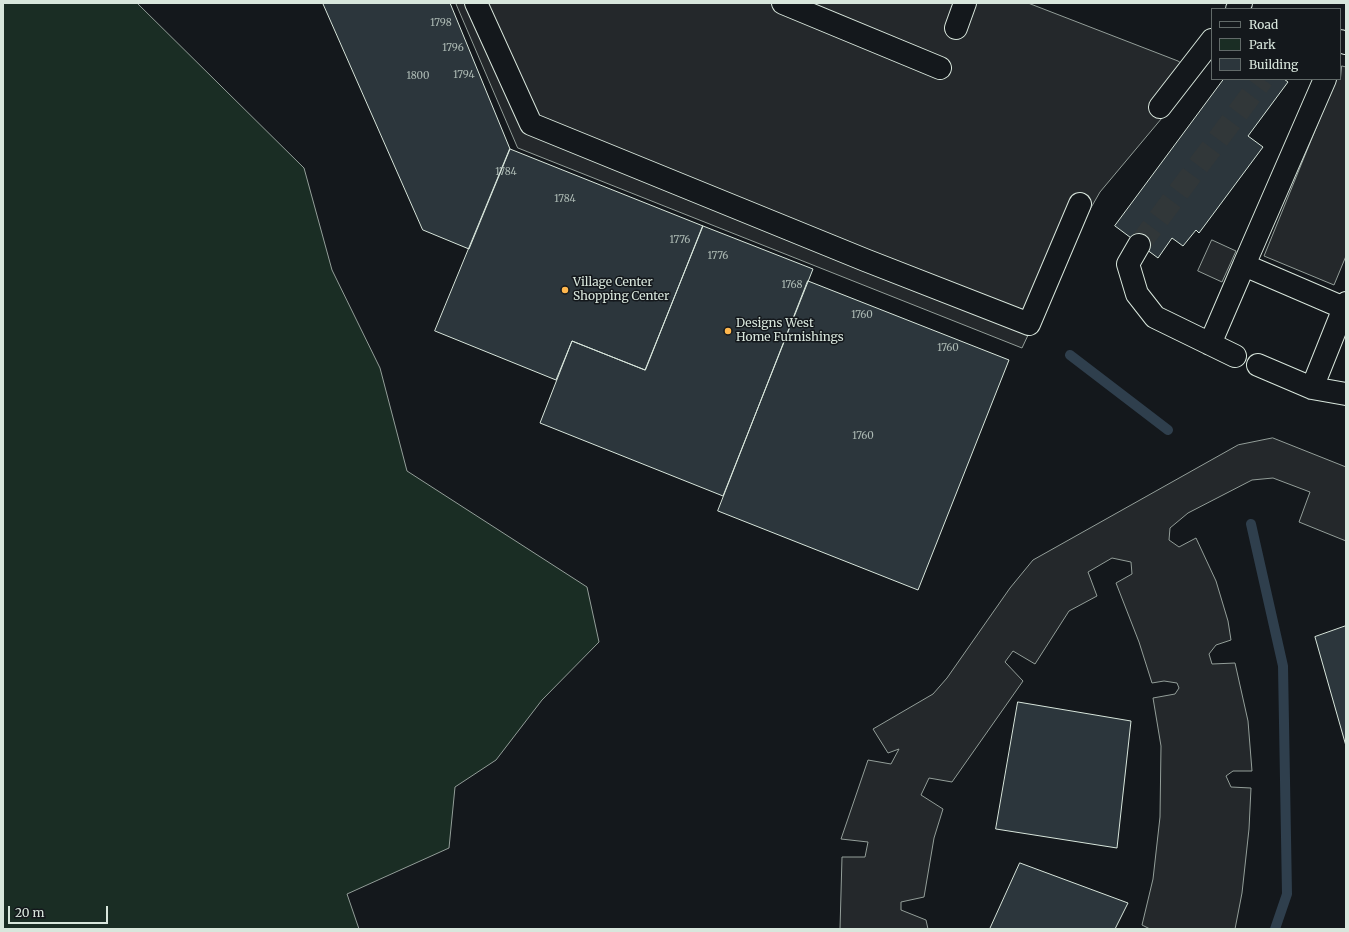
<!DOCTYPE html>
<html>
<head>
<meta charset="utf-8">
<style>
  body { margin:0 }
  #map { position:relative; width:1349px; height:932px; overflow:hidden; background:#14181c; font-family:Merriweather,serif }
  canvas { display:block }
  .frame { position:absolute; inset:0; border:4px solid #d8e6dc; pointer-events:none }
  .legend { position:absolute; left:1211px; top:8px; width:130px; height:72px; box-sizing:border-box; background:#14181c; border:1px solid #626a69; margin:0; padding:5px 7px; list-style:none; font-size:12px; color:#d8e6dc }
  .legend li { display:flex; align-items:center; gap:8px; height:20px }
  .legend b { width:20px; border:1px solid #626a69 }
  .scale { position:absolute; left:8px; top:906px; width:100px; height:18px; box-sizing:border-box; border:2px solid #d8e6dc; border-top:0; padding-left:5px; font-size:12px; line-height:14px; white-space:nowrap; color:#d8e6dc; -webkit-text-stroke:3px #14181c; paint-order:stroke }
</style>
</head>
<body>
<div id="map">
<canvas width="1349" height="932"></canvas>
<div class="frame"></div>
<ul class="legend">
<li><b style="height:5px;background:#14181c"></b>Road</li>
<li><b style="height:11px;background:#1a2d24"></b>Park</li>
<li><b style="height:11px;background:#2c363c"></b>Building</li>
</ul>
<div class="scale">20 m</div>
</div>
<script>
const context = document.querySelector('canvas').getContext('2d');
context.lineJoin = 'round';
function paint(path, color) { context.fillStyle = color; context.fill(path, 'evenodd'); }
function strokePath(path, color, width, dash) { context.strokeStyle = color; context.lineWidth = width; context.lineCap = dash ? 'butt' : 'round'; context.setLineDash(dash || []); context.stroke(path); }
function write(font, color, halo, rows, align = 'center') {
  context.font = font + ' Merriweather,serif'; context.lineWidth = 3; context.setLineDash([]); context.textBaseline = 'middle'; context.strokeStyle = halo; context.fillStyle = color; for (const [text, x, y, turn = 0] of rows) {
    context.save(); context.translate(x, y); context.rotate((+turn || 0) * Math.PI / 180); context.textAlign = isNaN(turn) ? turn : align; if (halo) context.strokeText(text, 0, 0); context.fillText(text, 0, 0); context.restore();
  }
}
const green = new Path2D(`
  M 3,3 L 137,3 L 304,168 L 332,270 L 380,368 L 407,471 L 587,587 L 599,642 L 542,700 L 496,760 L 455,787 L 449,848 L 347,894 L 359,929 L 3,929 Z`);
paint(green, '#1a2d24');
strokePath(green, '#939e99', 1);
const parking = new Path2D(`
  M 456,3 L 1028,3 L 1178,61 L 1198,75 L 1100,192 L 1073,239 L 1022,348 L 518,148 Z
  M 1342,66 L 1346,67 L 1346,256 L 1334,285 L 1264,256 L 1336,79 L 1340,79 Z
  M 1212,240 L 1236,251 L 1222,282 L 1198,271 Z
  M 1273,438 L 1346,467 L 1346,541 L 1299,522 L 1310,492 L 1273,478 L 1252,480 L 1188,513 L 1170,528 L 1169,540 L 1179,547 L 1196,538 L 1216,581 L 1228,621 L 1231,640 L 1216,645 L 1209,654 L 1212,664 L 1235,663 L 1248,721 L 1252,771 L 1233,771 L 1226,776 L 1231,787 L 1251,788 L 1249,829 L 1242,893 L 1235,929 L 1150,929 L 1142,925 L 1153,879 L 1160,817 L 1161,746 L 1153,698 L 1175,694 L 1179,688 L 1177,683 L 1164,681 L 1152,683 L 1139,642 L 1116,583 L 1132,574 L 1131,562 L 1112,558 L 1088,572 L 1097,596 L 1069,611 L 1035,664 L 1013,651 L 1005,662 L 1023,681 L 952,782 L 929,778 L 921,795 L 943,809 L 934,838 L 924,897 L 901,902 L 901,910 L 926,920 L 928,929 L 840,929 L 842,857 L 865,857 L 868,842 L 841,839 L 868,760 L 891,764 L 899,749 L 888,753 L 873,729 L 933,694 L 947,678 L 1010,588 L 1033,560 L 1238,445 Z`);
paint(parking, '#24282b');
strokePath(parking, '#939e99', 1);
strokePath(new Path2D(`
  M 1070,355 L 1168,430
  M 1251,524 L 1283,666 L 1287,894 L 1275,929`), '#2f3f4d', 10);
const building = new Path2D(`
  M 323,3 L 450,3 L 510,149 L 469,249 L 423,230 Z
  M 1224,79 L 1284,79 L 1288,82 L 1248,136 L 1263,147 L 1199,233 L 1196,230 L 1183,246 L 1172,238 L 1158,258 L 1115,226 Z
  M 510,149 L 703,226 L 645,370 L 572,341 L 556,380 L 435,331 Z
  M 703,226 L 813,269 L 723,496 L 540,423 L 572,341 L 645,370 Z
  M 808,281 L 1009,360 L 918,590 L 718,511 Z
  M 1346,626 L 1346,746 L 1315,637 Z
  M 1018,702 L 1131,721 L 1117,848 L 996,829 Z
  M 1020,863 L 1128,903 L 1115,929 L 990,929 Z`);
paint(building, '#2c363c');
strokePath(building, '#d8e6dc', 1);
strokePath(new Path2D(`
  M 1139,245 L 1263,79`), '#313739', 22, [22, 11]);
const minor = new Path2D(`
  M 476,3 L 531,124 L 865,260 L 1029,324 L 1080,204
  M 783,3 L 940,68
  M 1237,9 L 1241,3
  M 956,28 L 965,3
  M 1340,41 L 1346,43
  M 1160,107 L 1212,40
  M 1139,245 L 1128,264 L 1137,294 L 1155,317 L 1235,356
  M 1244,265 L 1325,79
  M 1346,303 L 1312,388 L 1346,394
  M 1210,344 L 1244,265 L 1344,308
  M 1258,365 L 1312,388`);
strokePath(minor, '#d8e6dc', 24);
strokePath(minor, '#14181c', 22);
for (const [x, y, r, color] of [
  [565,290,4,"#ffb74d"],
  [728,331,4,"#ffb74d"]
]) { const dot = new Path2D(); dot.arc(x, y, r, 0, 2 * Math.PI); context.fillStyle = color; context.fill(dot); strokePath(dot, '#14181c', 1.5); }
write('10px', '#adbab4', null, [
  ["1798",441,23],
  ["1796",453,48],
  ["1794",464,75],
  ["1800",418,76],
  ["1784",506,172],
  ["1784",565,199],
  ["1776",680,240],
  ["1776",718,256],
  ["1768",792,285],
  ["1760",862,315],
  ["1760",948,348],
  ["1760",863,436]
]);
write('12px', '#d8e6dc', '#14181c', [
  ["Village Center",573,283],
  ["Shopping Center",573,297],
  ["Designs West",736,324],
  ["Home Furnishings",736,338]
], 'left');
</script>
</body>
</html>
